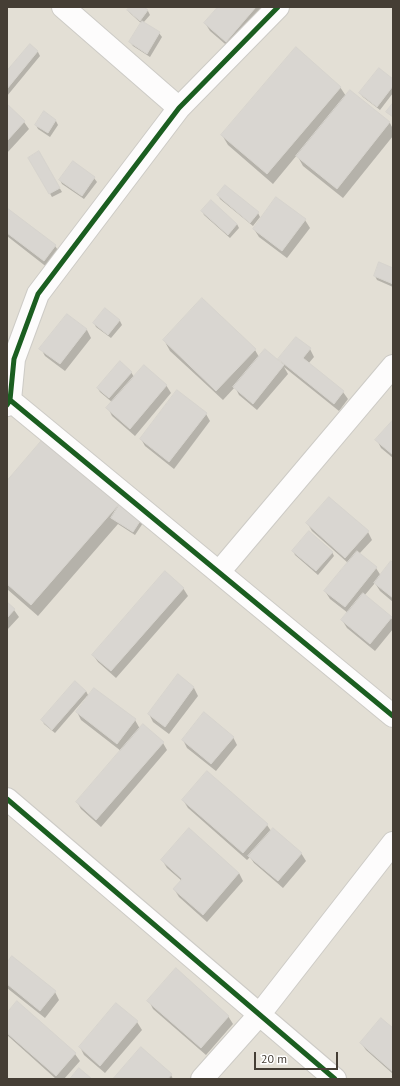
<!DOCTYPE html>
<html>
<head>
<meta charset="utf-8">
<style>
  body { margin:0 }
  #map { position:relative; width:400px; height:1086px; overflow:hidden; background:#efede8; font-family:"PT Sans",sans-serif }
  canvas { display:block }
  .frame { position:absolute; inset:0; border:8px solid #453e35; pointer-events:none }
  .scale { position:absolute; left:254px; top:1052px; width:84px; height:18px; box-sizing:border-box; border:2px solid #453e35; border-top:0; padding-left:5px; font-size:12px; line-height:14px; white-space:nowrap; color:#453e35; -webkit-text-stroke:3px #fff; paint-order:stroke }
</style>
</head>
<body>
<div id="map">
<canvas width="400" height="1086"></canvas>
<div class="frame"></div>
<div class="scale">20 m</div>
</div>
<script>
const context = document.querySelector('canvas').getContext('2d');
context.lineJoin = 'round';
function paint(path, color) { context.fillStyle = color; context.fill(path, 'evenodd'); }
function strokePath(path, color, width, dash) { context.strokeStyle = color; context.lineWidth = width; context.lineCap = dash ? 'butt' : 'round'; context.setLineDash(dash || []); context.stroke(path); }
paint(new Path2D(`
  M 7,7 L 393,7 L 393,1079 L 7,1079 Z`), '#e3dfd5');
paint(new Path2D(`
  M 131,7 L 143,7 L 148,11 L 150,15 L 143,23 L 159,33 L 162,37 L 150,57 L 133,46 L 130,42 L 142,24 L 131,14 L 128,11 Z
  M 219,7 L 261,7 L 263,11 L 231,49 L 210,31 L 205,23 Z
  M 30,46 L 38,52 L 40,56 L 7,96 L 7,68 L 9,71 Z
  M 393,80 L 393,93 L 380,110 L 363,97 L 360,93 Z
  M 340,87 L 346,96 L 350,91 L 390,123 L 393,129 L 393,136 L 343,198 L 303,166 L 297,155 L 273,184 L 228,145 L 222,135 Z
  M 7,106 L 24,122 L 29,129 L 7,153 Z
  M 44,113 L 56,121 L 58,125 L 50,137 L 38,129 L 36,125 Z
  M 39,152 L 62,192 L 52,197 L 29,158 Z
  M 94,178 L 97,182 L 84,199 L 62,184 L 60,180 Z
  M 225,186 L 258,213 L 260,217 L 253,226 L 220,199 L 218,195 Z
  M 7,209 L 55,246 L 60,253 L 48,268 L 7,236 Z
  M 202,211 L 237,224 L 239,228 L 230,238 L 204,215 Z
  M 305,220 L 310,228 L 287,258 L 259,237 L 254,229 Z
  M 393,269 L 393,287 L 377,280 L 375,276 Z
  M 105,310 L 120,321 L 122,325 L 111,338 L 96,327 L 94,323 Z
  M 67,315 L 87,330 L 91,338 L 65,371 L 45,356 L 41,349 Z
  M 164,340 L 255,350 L 259,357 L 265,350 L 283,366 L 280,359 L 310,349 L 314,357 L 308,364 L 343,392 L 348,399 L 339,411 L 284,367 L 288,374 L 257,410 L 239,395 L 235,387 L 223,400 L 170,351 Z
  M 131,372 L 134,377 L 166,385 L 171,393 L 135,436 L 112,416 L 108,408 L 113,403 L 100,392 L 98,389 Z
  M 206,414 L 210,421 L 174,469 L 145,446 L 141,439 Z
  M 393,421 L 393,458 L 381,448 L 377,440 Z
  M 44,440 L 119,506 L 145,520 L 135,535 L 118,524 L 38,616 L 7,589 L 7,482 Z
  M 307,523 L 368,532 L 372,540 L 359,554 L 376,568 L 381,576 L 393,564 L 393,602 L 380,591 L 375,583 L 364,596 L 391,618 L 393,621 L 393,629 L 375,651 L 347,628 L 342,620 L 348,613 L 330,599 L 325,591 L 348,563 L 312,531 Z
  M 293,551 L 332,552 L 334,556 L 318,575 L 295,555 Z
  M 183,588 L 188,596 L 116,678 L 98,662 L 93,655 Z
  M 7,603 L 14,610 L 19,617 L 7,630 Z
  M 178,676 L 194,688 L 198,696 L 169,734 L 153,722 L 149,714 Z
  M 86,691 L 89,697 L 135,720 L 140,729 L 163,743 L 167,750 L 101,827 L 81,809 L 77,802 L 121,751 L 81,720 L 77,712 L 88,697 L 87,696 L 55,733 L 44,724 L 42,720 Z
  M 233,737 L 237,745 L 216,771 L 187,748 L 183,740 Z
  M 183,800 L 267,825 L 271,831 L 301,853 L 306,861 L 283,888 L 254,863 L 250,857 L 247,860 L 188,808 Z
  M 162,860 L 239,873 L 243,881 L 207,922 L 179,897 L 174,889 L 182,881 L 167,868 Z
  M 7,965 L 55,992 L 59,1000 L 45,1018 L 7,988 Z
  M 149,1001 L 228,1016 L 233,1024 L 206,1055 L 153,1009 Z
  M 7,1014 L 75,1054 L 80,1061 L 64,1079 L 56,1079 L 7,1035 Z
  M 137,1022 L 142,1030 L 105,1073 L 84,1055 L 80,1047 Z
  M 393,1029 L 393,1074 L 366,1050 L 361,1043 Z
  M 141,1049 L 171,1075 L 173,1079 L 115,1079 Z`), '#0003');
const building = new Path2D(`
  M 130,7 L 144,7 L 148,10 L 140,21 L 127,10 Z
  M 218,7 L 256,7 L 226,42 L 204,23 Z
  M 142,21 L 160,32 L 147,54 L 129,42 Z
  M 30,44 L 38,51 L 7,89 L 7,71 Z
  M 296,47 L 341,87 L 267,174 L 221,135 Z
  M 379,68 L 393,79 L 393,86 L 377,107 L 359,93 Z
  M 350,90 L 390,122 L 337,189 L 296,156 Z
  M 393,103 L 393,117 L 386,112 Z
  M 7,104 L 25,121 L 7,141 Z
  M 44,111 L 56,120 L 48,133 L 35,125 Z
  M 39,151 L 60,188 L 49,194 L 28,158 Z
  M 73,161 L 95,177 L 82,196 L 59,180 Z
  M 225,185 L 259,212 L 250,223 L 217,195 Z
  M 276,197 L 306,219 L 282,251 L 253,229 Z
  M 211,200 L 237,224 L 228,235 L 201,211 Z
  M 7,208 L 56,245 L 44,261 L 7,233 Z
  M 379,262 L 393,268 L 393,284 L 374,276 Z
  M 202,298 L 256,349 L 216,391 L 163,340 Z
  M 105,308 L 120,320 L 108,335 L 93,323 Z
  M 67,314 L 87,329 L 60,364 L 39,349 Z
  M 296,337 L 311,348 L 303,358 L 344,391 L 334,404 L 278,359 Z
  M 265,349 L 284,365 L 253,404 L 233,387 Z
  M 120,361 L 132,372 L 109,398 L 97,388 Z
  M 144,365 L 167,385 L 130,429 L 106,408 Z
  M 177,390 L 207,413 L 169,462 L 140,439 Z
  M 393,420 L 393,455 L 375,440 Z
  M 44,438 L 119,504 L 31,605 L 7,584 L 7,481 Z
  M 329,497 L 369,531 L 345,558 L 306,523 Z
  M 122,500 L 144,515 L 133,532 L 111,518 Z
  M 309,531 L 333,552 L 316,571 L 292,551 Z
  M 357,551 L 377,567 L 345,607 L 324,591 Z
  M 391,561 L 393,563 L 393,598 L 374,583 Z
  M 165,571 L 184,588 L 111,671 L 92,655 Z
  M 363,593 L 392,617 L 370,644 L 341,620 Z
  M 7,602 L 15,609 L 7,618 Z
  M 178,674 L 194,687 L 165,727 L 148,714 Z
  M 75,681 L 86,691 L 52,730 L 41,720 Z
  M 94,688 L 136,719 L 117,744 L 76,712 Z
  M 204,712 L 234,737 L 211,764 L 182,740 Z
  M 143,724 L 164,742 L 96,820 L 76,802 Z
  M 207,771 L 268,824 L 243,853 L 182,800 Z
  M 189,828 L 239,873 L 203,915 L 173,889 L 182,879 L 161,860 Z
  M 273,828 L 302,853 L 278,881 L 248,856 Z
  M 12,956 L 56,991 L 40,1011 L 7,984 L 7,963 Z
  M 176,968 L 229,1016 L 201,1048 L 147,1001 Z
  M 17,1001 L 76,1053 L 56,1076 L 7,1033 L 7,1013 Z
  M 116,1003 L 138,1021 L 100,1066 L 79,1047 Z
  M 381,1018 L 393,1028 L 393,1072 L 360,1043 Z
  M 141,1047 L 172,1074 L 168,1079 L 114,1078 Z
  M 79,1068 L 92,1079 L 70,1079 Z`);
paint(building, '#d9d6d1');
strokePath(building, '#d7d4ce', 1);
const minor = new Path2D(`
  M 63,7 L 179,108
  M 10,400 L 393,716
  M 7,405 L 10,400 L 14,359 L 38,294 L 179,108 L 278,7
  M 219,572 L 393,366
  M 7,799 L 335,1079
  M 202,1079 L 259,1015 L 393,843`);
strokePath(minor, '#cdcbc6', 24);
strokePath(minor, '#fdfcfc', 22);
strokePath(new Path2D(`
  M 10,400 L 393,716
  M 7,405 L 10,400 L 14,359 L 38,294 L 179,108 L 278,7
  M 7,799 L 335,1079`), '#1b5e20', 5);
</script>
</body>
</html>
